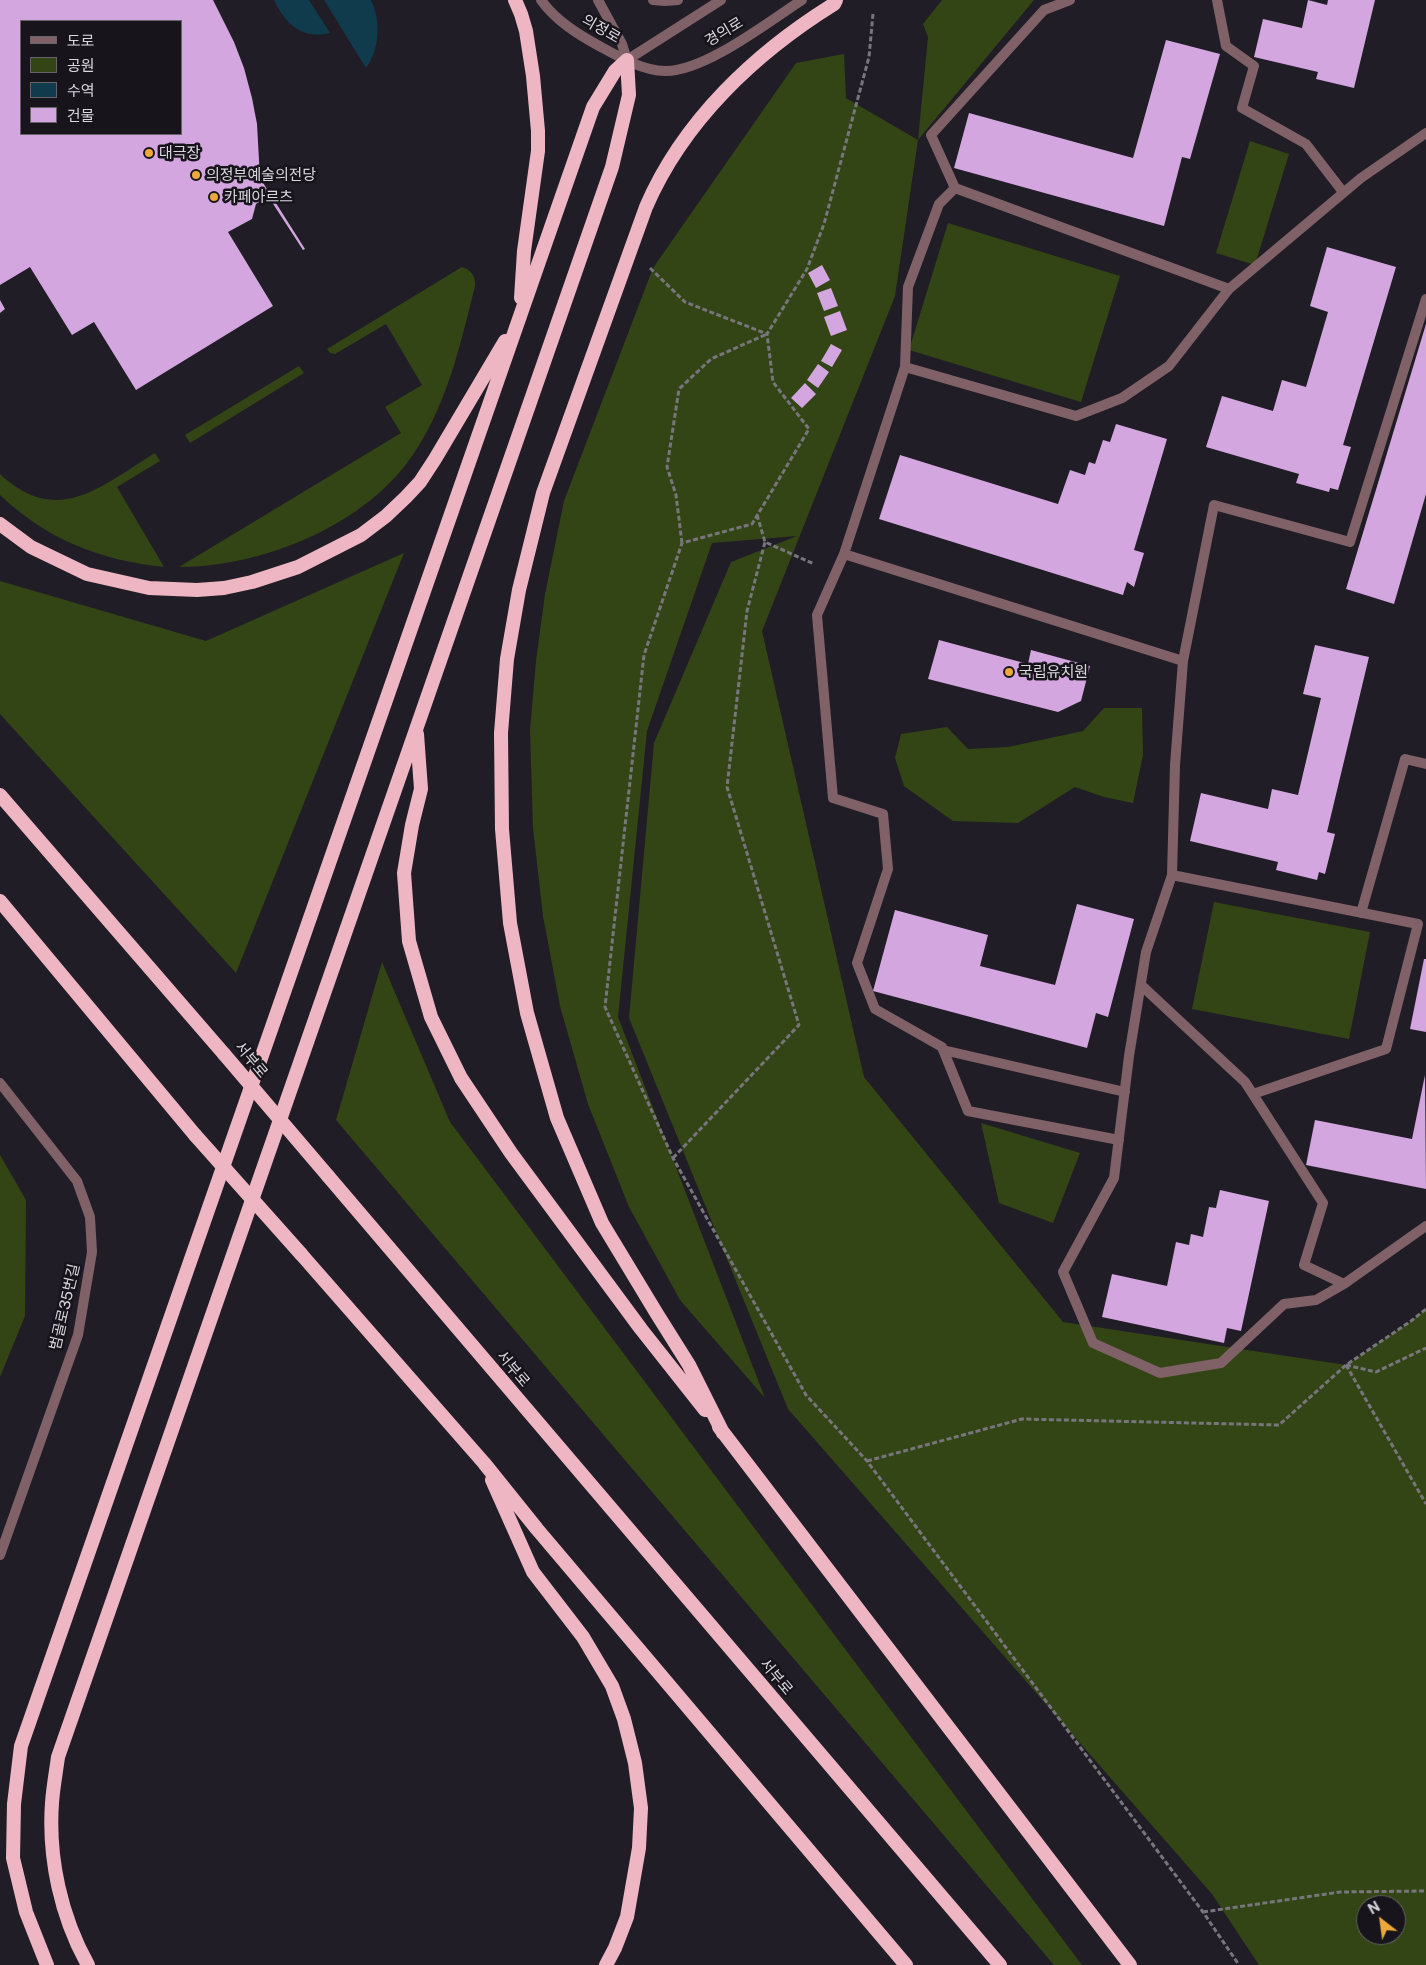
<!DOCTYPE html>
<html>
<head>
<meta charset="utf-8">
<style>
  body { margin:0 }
  #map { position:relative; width:1426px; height:1965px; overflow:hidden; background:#201d26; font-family:"Public Sans","Noto Sans KR",sans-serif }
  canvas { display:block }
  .legend { position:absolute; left:20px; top:20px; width:162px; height:115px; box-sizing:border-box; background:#17141c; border:1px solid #656269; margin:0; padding:6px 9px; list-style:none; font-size:15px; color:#d9d7dd }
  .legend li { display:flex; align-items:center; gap:10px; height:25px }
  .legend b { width:25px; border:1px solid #656269 }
  .north { position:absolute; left:1356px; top:1895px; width:50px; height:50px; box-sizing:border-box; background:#17141c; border:1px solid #656269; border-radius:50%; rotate:330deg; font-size:14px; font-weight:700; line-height:20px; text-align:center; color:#d9d7dd }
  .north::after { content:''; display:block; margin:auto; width:18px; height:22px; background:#eca93a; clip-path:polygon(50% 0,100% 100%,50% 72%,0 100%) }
</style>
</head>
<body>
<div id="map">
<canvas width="1426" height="1965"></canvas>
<ul class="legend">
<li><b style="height:6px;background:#806168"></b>도로</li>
<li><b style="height:14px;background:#334514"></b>공원</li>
<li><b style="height:14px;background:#103b4d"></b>수역</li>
<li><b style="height:14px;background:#d3a6df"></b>건물</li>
</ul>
<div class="north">N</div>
</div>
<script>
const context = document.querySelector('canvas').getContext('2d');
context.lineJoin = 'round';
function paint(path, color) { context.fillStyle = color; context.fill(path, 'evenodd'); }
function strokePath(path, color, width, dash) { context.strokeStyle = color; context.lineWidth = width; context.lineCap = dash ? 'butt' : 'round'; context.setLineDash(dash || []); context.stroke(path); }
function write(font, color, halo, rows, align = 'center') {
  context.font = font + ' "Public Sans","Noto Sans KR",sans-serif'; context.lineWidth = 5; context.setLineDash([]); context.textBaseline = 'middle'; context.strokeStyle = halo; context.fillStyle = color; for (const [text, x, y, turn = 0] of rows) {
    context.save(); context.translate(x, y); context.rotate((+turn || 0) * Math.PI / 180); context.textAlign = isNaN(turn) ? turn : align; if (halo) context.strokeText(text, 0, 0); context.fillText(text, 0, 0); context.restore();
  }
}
paint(new Path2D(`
  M 942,0 L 1034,0 L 918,140 L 895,296 L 762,631 L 864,1077 L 1063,1322 L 1346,1365 L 1411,1321 L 1426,1309 L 1426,1965 L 1259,1965 L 1212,1894 L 788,1409 L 629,1018 L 654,743 L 731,562 L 797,536 L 712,543 L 647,731 L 618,1017 L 765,1398 L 680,1300 L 629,1207 L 588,1104 L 560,1006 L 543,916 L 533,828 L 530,730 L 536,661 L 545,594 L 564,501 L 653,268 L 796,63 L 844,54 L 846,98 L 918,140 L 928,37 L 923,24 ZM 1366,1905 L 1396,1905 L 1396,1935 L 1366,1935 Z
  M 1250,141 L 1289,154 L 1255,265 L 1216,253 Z
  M 948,223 L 1120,276 L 1081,402 L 909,350 Z
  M 462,267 C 471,270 476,276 475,286 C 461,342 448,401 416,450 C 370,524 263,567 179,567 L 401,433 L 385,407 L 422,385 L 386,324 L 335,354 L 330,353 L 327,349 Z
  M 299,366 L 304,373 L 190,443 L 185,435 Z
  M 155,453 L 160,461 L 117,487 L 164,567 C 99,560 48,540 0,495 L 0,474 C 58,528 101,486 155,453 Z
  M 404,553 L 236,973 L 0,714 L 0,581 L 206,641 Z
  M 1104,708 L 1142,708 L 1143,755 L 1133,803 L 1104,797 L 1075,787 L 1018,823 L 953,821 L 904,786 L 895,758 L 901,734 L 947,727 L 968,749 L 1008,747 L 1083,731 Z
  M 1214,902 L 1370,932 L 1349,1039 L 1192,1009 Z
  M 382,962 L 450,1122 L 1082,1965 L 1054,1965 L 336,1120 Z
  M 981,1123 L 1080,1153 L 1053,1223 L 999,1203 Z
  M 0,1155 L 26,1200 L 25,1316 L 0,1377 Z`), '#334514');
paint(new Path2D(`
  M 274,0 L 309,0 L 330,33 C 303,40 285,24 274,0 Z
  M 324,0 L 371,0 C 381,21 380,49 366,68 Z`), '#103b4d');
paint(new Path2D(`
  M 0,0 L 213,0 L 234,42 L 244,68 L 252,98 L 257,124 L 260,178 L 305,249 L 303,250 L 268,196 L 256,204 L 252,219 L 228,232 L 273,306 L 136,390 L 94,322 L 72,335 L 30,267 L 0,285 ZM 21,21 L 181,21 L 181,134 L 21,134 Z
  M 1308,0 L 1327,5 L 1328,0 L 1375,0 L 1354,88 L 1316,79 L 1318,72 L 1254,57 L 1263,19 L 1302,28 Z
  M 1166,40 L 1220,54 L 1190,159 L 1182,157 L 1164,226 L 954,168 L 969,113 L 1133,158 Z
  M 1327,247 L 1396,267 L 1343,445 L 1351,447 L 1338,490 L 1330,488 L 1329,492 L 1296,483 L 1299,474 L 1206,447 L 1222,396 L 1273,411 L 1282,380 L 1306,387 L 1328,312 L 1310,306 Z
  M 822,265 L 830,280 L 816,288 L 808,273 Z
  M 831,288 L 838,306 L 824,311 L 817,293 Z
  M 0,300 L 5,309 L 0,313 Z
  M 840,311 L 847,330 L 831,336 L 824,317 Z
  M 1426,324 L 1426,494 L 1394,604 L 1346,589 Z
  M 831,344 L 842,350 L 832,367 L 821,361 Z
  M 818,364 L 829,372 L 818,388 L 807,380 Z
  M 805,383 L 816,394 L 802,408 L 791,398 Z
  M 1116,424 L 1167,439 L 1134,550 L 1144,553 L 1134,587 L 1127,582 L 1123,595 L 879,519 L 900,455 L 1058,504 L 1070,470 L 1085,475 L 1089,462 L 1095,464 L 1103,440 L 1110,442 Z
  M 939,640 L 1028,664 L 1031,650 L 1090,666 L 1081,701 L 1058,712 L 928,679 Z
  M 1315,645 L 1369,657 L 1327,832 L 1335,834 L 1325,874 L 1319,872 L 1317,880 L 1276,870 L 1278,862 L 1190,841 L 1201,793 L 1268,809 L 1272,789 L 1298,795 L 1321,698 L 1303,694 Z
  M 1077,904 L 1134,919 L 1108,1017 L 1096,1013 L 1087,1048 L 873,991 L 895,910 L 988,935 L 980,966 L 1055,985 Z
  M 1424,959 L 1426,959 L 1426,1032 L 1410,1029 Z
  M 1425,1075 L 1426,1189 L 1306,1165 L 1315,1120 L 1412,1139 Z
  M 1220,1190 L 1269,1201 L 1241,1331 L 1227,1328 L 1224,1343 L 1102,1317 L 1112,1274 L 1167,1286 L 1176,1242 L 1189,1245 L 1191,1234 L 1203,1237 L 1209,1207 L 1216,1208 Z`), '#d3a6df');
strokePath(new Path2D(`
  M 873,14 L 869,57 L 824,224 L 807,269 L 767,334 L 773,382 L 809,429 L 752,524 L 682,543 L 644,655 L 605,1007 L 673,1158 L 806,1395 L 867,1461 L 1203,1912 L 1239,1965
  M 650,268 L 685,302 L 767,334
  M 757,515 L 765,542 L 814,564
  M 682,543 L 676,495 L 667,467 L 679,389 L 711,359 L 767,334
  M 673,1158 L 799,1025 L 727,787 L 747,611 L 765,542
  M 1346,1365 L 1426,1504
  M 1346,1365 L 1376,1372 L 1426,1348
  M 867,1461 L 1022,1419 L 1279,1425 L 1346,1365 L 1411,1321 L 1426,1309
  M 1203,1912 L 1340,1892 L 1426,1891`), '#78757d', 3, [5, 2.5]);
strokePath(new Path2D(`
  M 1070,0 L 1044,10 L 931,135 L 955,188 L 1229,289 L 1361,178 L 1426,133
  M 1217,0 L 1226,46 L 1254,66 L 1242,108 L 1306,144 L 1343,192
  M 1426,299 L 1350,542 L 1214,505 L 1183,661 L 1175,765 L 1172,875 L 1146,952 L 1129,1056 L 1114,1178 L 1063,1272 L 1093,1343 L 1160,1373 L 1221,1363 L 1284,1304 L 1316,1300 L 1344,1284 L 1426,1226
  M 905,367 L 1076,416 L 1122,398 L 1169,366 L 1229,289
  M 844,554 L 905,367 L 908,287 L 939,204 L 955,188
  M 1172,875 L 1418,924 L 1386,1049 L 1253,1094
  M 1361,913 L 1405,759 L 1426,764
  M 1141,985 L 1245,1082 L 1323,1203 L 1304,1265 L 1344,1284
  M 943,1050 L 1125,1092
  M 1119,1140 L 968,1111 L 942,1047 L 875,1009 L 857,963 L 888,869 L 883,814 L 833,798 L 817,615 L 844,554 L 1183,661`), '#806168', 10);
strokePath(new Path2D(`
  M 0,1083 L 77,1181 L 90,1217 L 92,1252 L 78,1335 L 0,1555`), '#806168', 10);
strokePath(new Path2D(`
  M 541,0 C 556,21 579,35 601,47 C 619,57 643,71 665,71 C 704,72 768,22 802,0
  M 598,0 L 622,44 L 627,60 L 721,0
  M 653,0 L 665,1 L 678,0`), '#806168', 10);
strokePath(new Path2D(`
  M 515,0 L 521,14 L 526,31 L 533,76 L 538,131 L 538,151 L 524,251 L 521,298
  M 0,524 L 31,547 L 87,574 L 149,588 L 197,590 L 224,588 L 252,582 L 298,567 L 361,535 L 386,516 L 406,497 L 420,482 L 435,459 L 505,341
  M 417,734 L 421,789 L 412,825 L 404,873 L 409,941 L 431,1017 L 461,1078 L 511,1153 L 641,1329 L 705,1410
  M 0,795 L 224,1054
  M 0,901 L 195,1135
  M 328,1176 L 1000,1965
  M 301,1254 L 484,1463 L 537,1529 L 906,1965
  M 719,1427 L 1130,1965
  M 723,1433 L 689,1365 L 657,1314 L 602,1223 L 557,1118 L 527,1013 L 510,923 L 502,829 L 501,733 L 507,659 L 519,590 L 543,493 L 646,207 C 683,121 755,53 834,4 L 836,0
  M 492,1480 L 533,1572 L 583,1637 L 612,1686 L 624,1719 L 635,1763 L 641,1808 L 639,1848 L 627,1917 L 615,1948 L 606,1965
  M 47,1965 L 26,1912 L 13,1858 L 14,1804 L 21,1746 L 593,107 L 615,71 L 627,60
  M 88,1965 C 61,1917 48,1858 52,1803 C 53,1788 56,1772 58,1757 L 612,167 L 629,95 L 627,60`), '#eeb6c3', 14);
strokePath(new Path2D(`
  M 224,1054 L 328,1176
  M 195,1135 L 301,1254`), '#eeb6c3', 14);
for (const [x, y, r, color] of [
  [149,153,5,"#eca93a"],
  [196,175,5,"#eca93a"],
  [214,197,5,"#eca93a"],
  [1009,672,5,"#eca93a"]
]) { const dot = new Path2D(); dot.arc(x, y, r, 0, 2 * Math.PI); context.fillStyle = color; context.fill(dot); strokePath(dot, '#17141c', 2); }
write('15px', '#d9d7dd', '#17141c', [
  ["의정로",601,29,30],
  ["경의로",724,32,-31],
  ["서부로",251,1060,50],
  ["범골로35번길",65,1307,-77],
  ["서부로",513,1369,50],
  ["서부로",776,1677,50]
]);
write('15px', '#d9d7dd', '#17141c', [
  ["대극장",159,153],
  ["의정부예술의전당",206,175],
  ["카페아르츠",224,197],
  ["국립유치원",1019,672]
], 'left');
</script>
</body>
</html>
